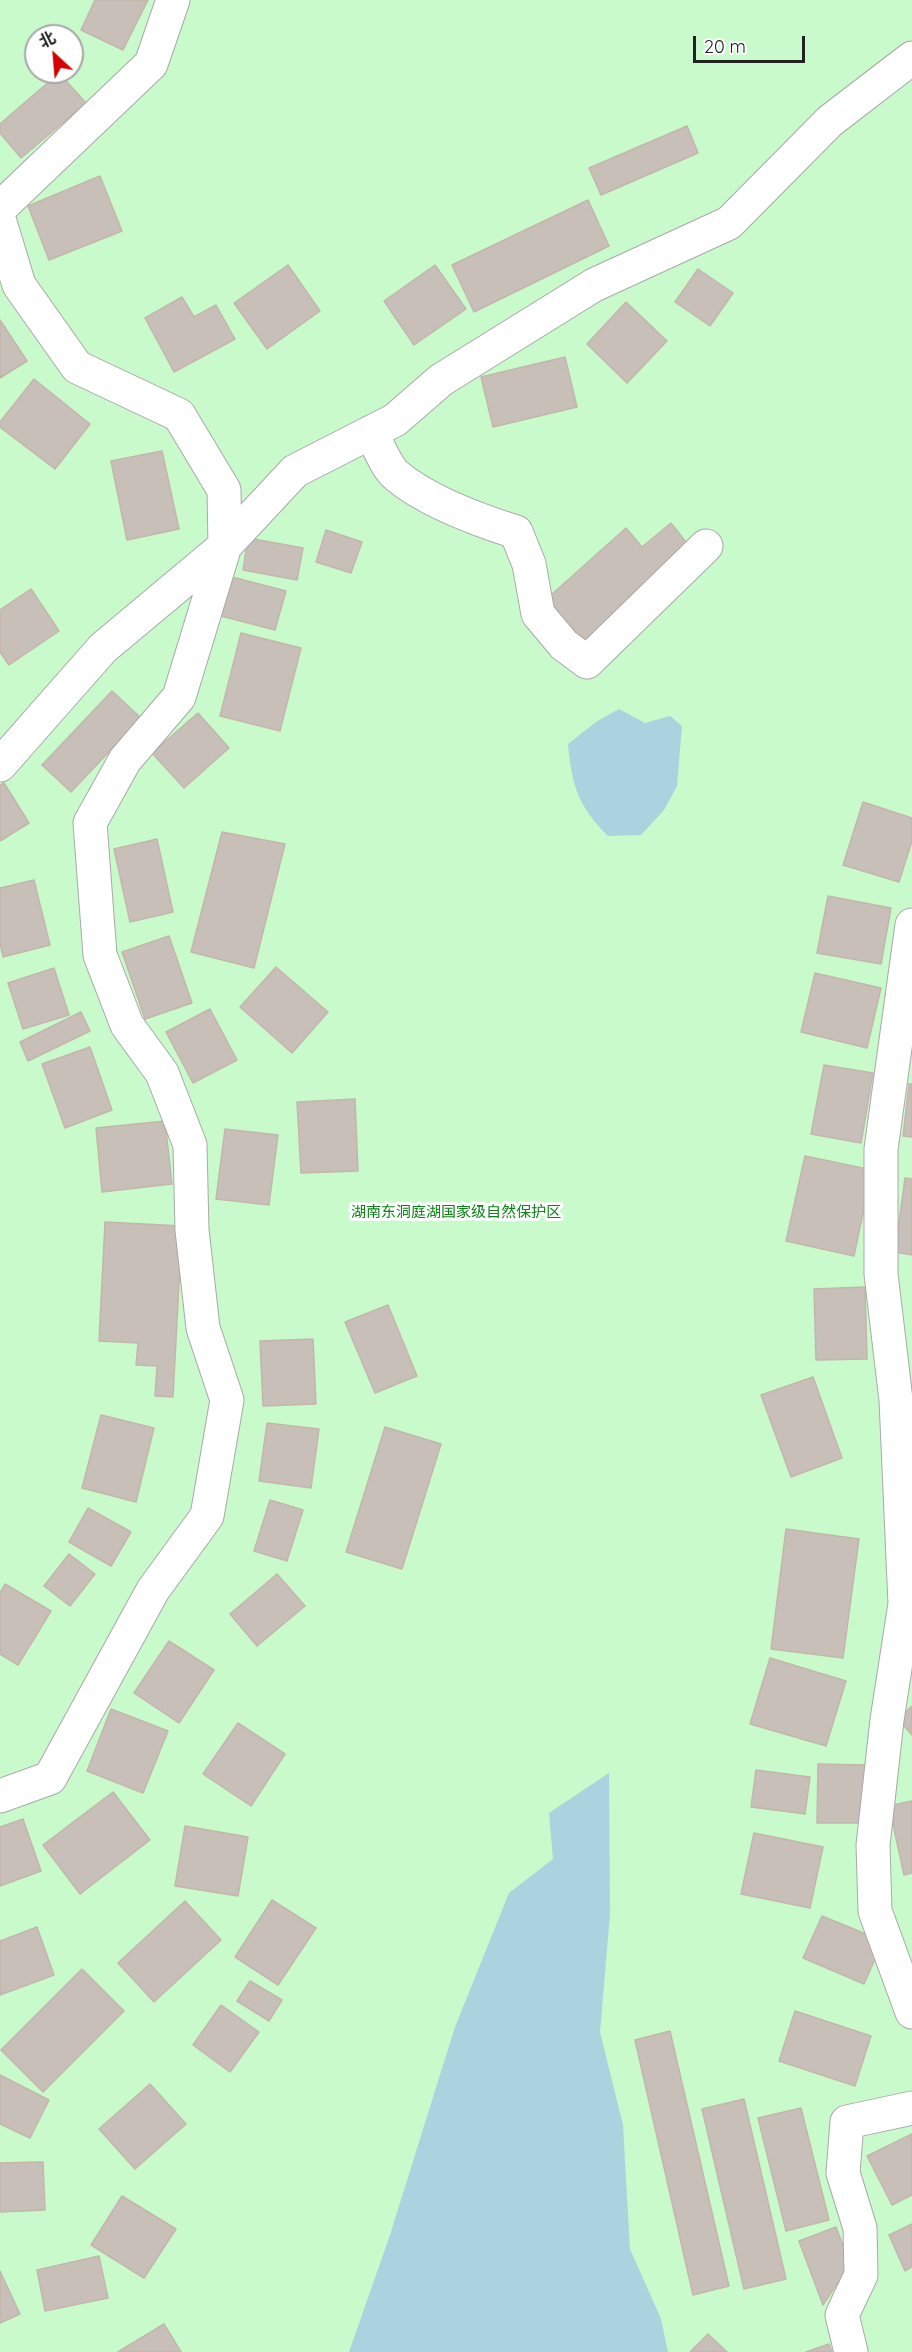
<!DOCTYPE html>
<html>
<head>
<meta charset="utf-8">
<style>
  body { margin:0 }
  #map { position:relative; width:912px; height:2352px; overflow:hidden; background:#f2efe9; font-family:Quicksand,"Noto Sans SC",sans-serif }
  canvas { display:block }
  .north { position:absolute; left:24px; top:24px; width:60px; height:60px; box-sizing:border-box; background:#fff; border:2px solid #a7a7a7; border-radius:50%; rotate:334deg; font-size:16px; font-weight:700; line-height:24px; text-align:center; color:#222 }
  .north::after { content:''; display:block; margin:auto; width:21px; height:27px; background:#d40000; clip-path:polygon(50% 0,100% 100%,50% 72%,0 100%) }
  .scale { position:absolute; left:693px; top:36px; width:112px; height:27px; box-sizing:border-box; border:3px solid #222; border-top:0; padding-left:8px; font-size:18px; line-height:21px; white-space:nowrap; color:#222; -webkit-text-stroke:4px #fff; paint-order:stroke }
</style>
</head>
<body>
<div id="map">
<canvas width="912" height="2352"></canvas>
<div class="north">北</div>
<div class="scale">20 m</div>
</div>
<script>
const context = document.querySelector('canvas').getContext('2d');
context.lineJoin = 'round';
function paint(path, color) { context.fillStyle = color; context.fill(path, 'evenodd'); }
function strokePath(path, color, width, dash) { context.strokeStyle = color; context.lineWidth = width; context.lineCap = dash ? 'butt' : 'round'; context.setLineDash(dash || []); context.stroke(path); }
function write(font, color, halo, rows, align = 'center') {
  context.font = font + ' Quicksand,"Noto Sans SC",sans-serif'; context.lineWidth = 6; context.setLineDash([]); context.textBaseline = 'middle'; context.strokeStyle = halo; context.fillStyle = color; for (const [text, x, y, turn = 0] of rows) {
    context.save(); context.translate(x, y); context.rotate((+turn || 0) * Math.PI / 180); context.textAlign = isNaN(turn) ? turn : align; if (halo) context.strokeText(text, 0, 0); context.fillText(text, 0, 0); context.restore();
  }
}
paint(new Path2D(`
  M 0,0 L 912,0 L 912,2352 L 0,2352 ZM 36,36 L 72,36 L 72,72 L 36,72 Z`), '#c8facc');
paint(new Path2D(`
  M 619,709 L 645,723 L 670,716 L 682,726 L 677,786 L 664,810 L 641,835 L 608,836 C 578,806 572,786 568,744 L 596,722 Z
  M 609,1773 L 610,1914 L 600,2032 L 623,2125 L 630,2249 L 661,2319 L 668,2352 L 349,2352 L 390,2235 L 455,2027 L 509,1893 L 553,1859 L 549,1813 Z`), '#aad3df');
const building = new Path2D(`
  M 95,0 L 148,0 L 123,50 L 81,30 Z
  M 59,73 L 86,103 L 21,158 L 0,133 L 0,124 Z
  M 687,126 L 698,153 L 601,195 L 589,168 Z
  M 100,176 L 122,231 L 49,260 L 28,206 Z
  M 588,200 L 609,246 L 474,312 L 452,265 Z
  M 288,265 L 320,311 L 267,349 L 234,303 Z
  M 435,265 L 466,309 L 414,345 L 384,301 Z
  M 698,269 L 733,293 L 710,326 L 675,302 Z
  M 182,297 L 194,317 L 216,305 L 235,339 L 174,372 L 145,318 Z
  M 626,302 L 667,341 L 627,383 L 587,344 Z
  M 0,320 L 27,361 L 0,378 Z
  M 565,357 L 577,407 L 493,427 L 481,377 Z
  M 34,379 L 90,424 L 55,469 L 0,427 L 0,422 Z
  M 162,451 L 179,529 L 127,540 L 111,461 Z
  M 671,523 L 692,550 L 583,645 L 541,604 L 626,528 L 642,547 Z
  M 326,530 L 362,542 L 351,573 L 316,562 Z
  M 248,538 L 303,548 L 297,580 L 243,570 Z
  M 232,577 L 286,591 L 275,630 L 221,616 Z
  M 31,589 L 59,631 L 9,665 L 0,652 L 0,610 Z
  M 241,633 L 301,648 L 280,731 L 220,716 Z
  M 112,691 L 141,718 L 71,792 L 42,765 Z
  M 198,713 L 229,748 L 184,788 L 152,753 Z
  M 4,783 L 29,823 L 0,841 L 0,785 Z
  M 863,802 L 912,818 L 912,841 L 899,882 L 843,865 Z
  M 222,832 L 285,844 L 254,968 L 191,952 Z
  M 157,839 L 173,912 L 130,922 L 114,849 Z
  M 34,880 L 50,945 L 3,957 L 0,943 L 0,888 Z
  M 828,896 L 891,908 L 881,964 L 817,953 Z
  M 169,936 L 192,1003 L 145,1019 L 122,952 Z
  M 276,967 L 328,1012 L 292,1053 L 240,1007 Z
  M 54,968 L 69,1015 L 23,1029 L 8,983 Z
  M 815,973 L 881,988 L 867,1048 L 801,1032 Z
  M 210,1009 L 237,1060 L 193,1083 L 166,1032 Z
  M 81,1012 L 90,1031 L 28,1061 L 20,1042 Z
  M 90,1047 L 112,1110 L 65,1128 L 42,1064 Z
  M 824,1065 L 873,1073 L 861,1143 L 811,1134 Z
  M 909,1084 L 912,1084 L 912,1137 L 903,1136 Z
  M 355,1099 L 358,1171 L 301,1173 L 297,1102 Z
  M 165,1121 L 172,1184 L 102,1192 L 96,1128 Z
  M 225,1129 L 278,1135 L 269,1205 L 216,1199 Z
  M 805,1156 L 872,1170 L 854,1256 L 786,1241 Z
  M 905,1178 L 912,1179 L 912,1255 L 895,1252 Z
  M 105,1222 L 182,1226 L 173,1397 L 155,1396 L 157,1366 L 136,1365 L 138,1343 L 99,1341 Z
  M 865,1287 L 867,1359 L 816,1360 L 814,1289 Z
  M 388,1305 L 417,1376 L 375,1393 L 345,1322 Z
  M 313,1339 L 316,1404 L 263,1406 L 260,1341 Z
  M 813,1377 L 842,1458 L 791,1477 L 761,1395 Z
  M 101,1415 L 154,1428 L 136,1502 L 82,1488 Z
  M 267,1423 L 319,1429 L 311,1488 L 259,1481 Z
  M 385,1427 L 441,1444 L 402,1569 L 346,1552 Z
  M 270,1500 L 303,1510 L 287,1561 L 254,1551 Z
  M 88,1508 L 131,1532 L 111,1566 L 69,1542 Z
  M 786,1529 L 859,1539 L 843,1658 L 771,1649 Z
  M 69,1554 L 95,1574 L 70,1606 L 44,1586 Z
  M 277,1574 L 305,1606 L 257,1646 L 230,1614 Z
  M 5,1584 L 51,1611 L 18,1665 L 0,1654 L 0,1593 Z
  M 169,1641 L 214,1670 L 179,1723 L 134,1693 Z
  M 770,1658 L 846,1681 L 826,1746 L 750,1724 Z
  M 912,1706 L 912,1735 L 898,1719 Z
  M 111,1709 L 168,1731 L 143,1793 L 87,1771 Z
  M 238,1723 L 285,1754 L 251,1806 L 203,1774 Z
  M 818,1764 L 865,1765 L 863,1823 L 817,1823 Z
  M 756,1770 L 810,1777 L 805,1814 L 751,1807 Z
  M 113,1792 L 150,1840 L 80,1894 L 43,1845 Z
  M 912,1801 L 912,1873 L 904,1875 L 889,1806 Z
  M 23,1819 L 41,1871 L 0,1886 L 0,1827 Z
  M 185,1826 L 248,1837 L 238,1896 L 175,1886 Z
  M 754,1833 L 823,1847 L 810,1908 L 741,1894 Z
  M 272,1900 L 316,1928 L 278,1985 L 235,1957 Z
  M 185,1901 L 221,1940 L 154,2002 L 118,1963 Z
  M 822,1916 L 883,1941 L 864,1984 L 803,1958 Z
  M 37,1927 L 54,1975 L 0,1995 L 0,1941 Z
  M 82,1969 L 124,2011 L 43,2092 L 1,2050 Z
  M 250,1981 L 282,2000 L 269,2021 L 237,2001 Z
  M 221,2005 L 259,2032 L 230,2072 L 193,2045 Z
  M 795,2011 L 871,2036 L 855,2086 L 779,2061 Z
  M 670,2031 L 729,2286 L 693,2295 L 635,2040 Z
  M 0,2075 L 49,2100 L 30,2138 L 0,2124 Z
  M 150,2084 L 186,2124 L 135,2169 L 99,2129 Z
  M 744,2099 L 786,2279 L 744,2289 L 702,2109 Z
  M 801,2108 L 829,2220 L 786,2231 L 758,2118 Z
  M 912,2134 L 912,2195 L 892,2205 L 867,2156 Z
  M 43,2162 L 45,2210 L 0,2212 L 0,2163 Z
  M 122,2196 L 176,2229 L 144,2278 L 91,2245 Z
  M 912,2224 L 912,2267 L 905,2271 L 889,2235 Z
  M 836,2227 L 850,2264 L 823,2305 L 799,2241 Z
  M 99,2256 L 108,2298 L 45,2311 L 37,2270 Z
  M 0,2271 L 20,2314 L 0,2323 Z
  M 164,2324 L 181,2352 L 118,2352 Z
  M 708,2334 L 727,2352 L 690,2352 Z
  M 829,2344 L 832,2352 L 806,2352 Z`);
paint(building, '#c7bfb8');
strokePath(building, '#c4b6ab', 1.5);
const minor = new Path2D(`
  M 0,208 L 151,64 L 173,0
  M 0,222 L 19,285 L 77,367 L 179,415 L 224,490 L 225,546 L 179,697 L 125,760 L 90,823 L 100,955 L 127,1025 L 162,1073 L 190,1145 L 192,1230 L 203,1328 L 227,1400 L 207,1516 L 153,1590 L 50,1778 L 0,1796
  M 371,432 C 378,445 386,467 397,476 C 428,502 478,520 516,532 L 529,564 L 538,614 L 564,645 L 587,662 L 706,546
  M 0,765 L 103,648 L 225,546 L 295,471 L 395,420 L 441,380 L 594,285 L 729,223 L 830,121 L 912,58
  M 912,925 L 881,1149 L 881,1274 L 896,1400 L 905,1604 L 887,1720 L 873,1845 L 875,1911 L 912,2012
  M 851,2352 L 842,2315 L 861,2275 L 860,2228 L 843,2173 L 847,2122 L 912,2108`);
strokePath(minor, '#a9a9a9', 35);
strokePath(minor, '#fff', 33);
write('15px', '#0c8416', '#fff', [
  ["湖南东洞庭湖国家级自然保护区",456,1212]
]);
</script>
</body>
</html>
